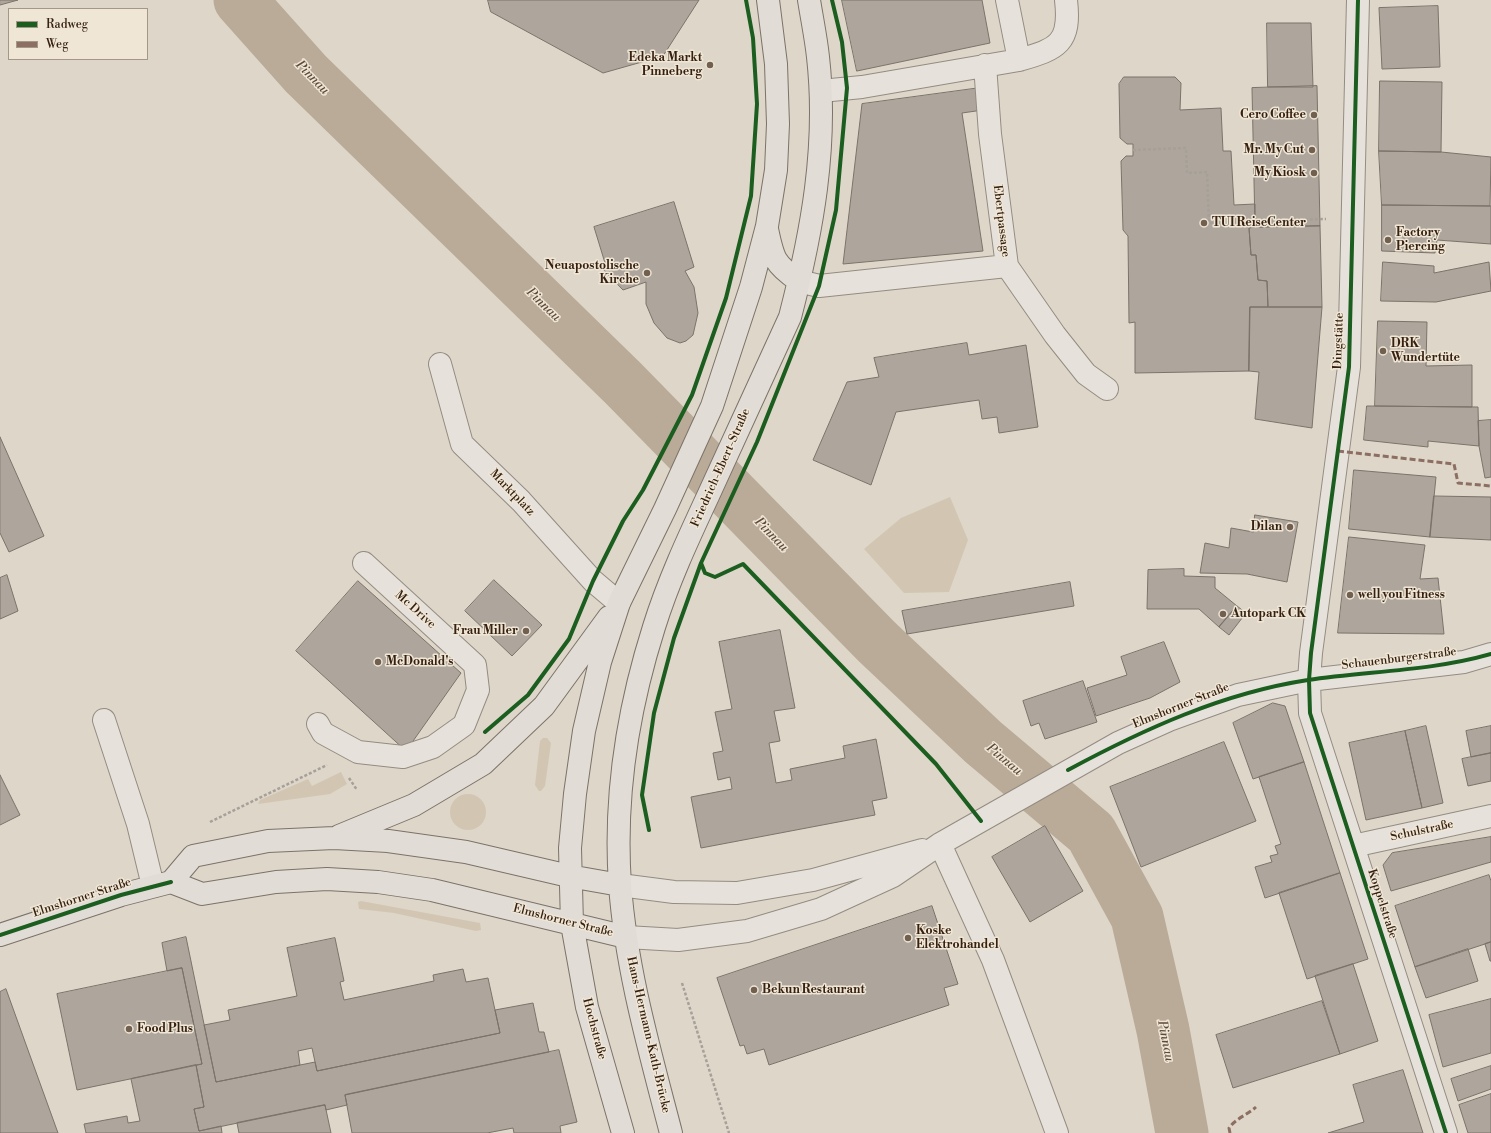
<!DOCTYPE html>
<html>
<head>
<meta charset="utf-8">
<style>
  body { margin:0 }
  #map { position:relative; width:1491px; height:1133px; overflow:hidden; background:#ded6c8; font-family:"Libre Bodoni",serif }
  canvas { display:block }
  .legend { position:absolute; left:8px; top:8px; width:140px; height:52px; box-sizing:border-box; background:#efe6d6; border:1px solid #a59787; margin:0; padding:5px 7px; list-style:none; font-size:12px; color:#362010 }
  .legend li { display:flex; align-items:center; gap:8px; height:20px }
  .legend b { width:20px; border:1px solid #a59787 }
</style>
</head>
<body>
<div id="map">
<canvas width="1491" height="1133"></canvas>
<ul class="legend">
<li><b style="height:5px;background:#1b5e20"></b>Radweg</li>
<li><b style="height:5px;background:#8d6e63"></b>Weg</li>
</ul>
</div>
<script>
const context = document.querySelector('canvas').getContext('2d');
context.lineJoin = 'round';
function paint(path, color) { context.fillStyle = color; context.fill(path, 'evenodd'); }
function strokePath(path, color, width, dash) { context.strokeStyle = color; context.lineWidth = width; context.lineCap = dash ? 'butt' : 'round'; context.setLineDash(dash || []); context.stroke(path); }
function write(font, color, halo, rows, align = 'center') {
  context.font = font + ' "Libre Bodoni",serif'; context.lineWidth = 3; context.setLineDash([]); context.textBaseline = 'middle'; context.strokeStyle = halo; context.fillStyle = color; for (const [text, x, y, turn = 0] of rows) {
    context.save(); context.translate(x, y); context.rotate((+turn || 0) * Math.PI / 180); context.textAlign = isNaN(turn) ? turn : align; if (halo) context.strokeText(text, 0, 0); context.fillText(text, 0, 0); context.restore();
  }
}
paint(new Path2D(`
  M 950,497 L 968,540 L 949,592 L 904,593 L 864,549 L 901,518 Z
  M 543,738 L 547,738 L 551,743 L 545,786 L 541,791 L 539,791 L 535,785 L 540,741 Z
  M 341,772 L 347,784 L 330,794 L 258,804 L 260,800 L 308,779 L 312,786 Z
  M450 812a18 18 0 1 1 36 0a18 18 0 1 1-36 0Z
  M 361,901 L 480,923 L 481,930 L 476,931 L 394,913 L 359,909 L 358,902 Z`), '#d2c6b3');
strokePath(new Path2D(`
  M 240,0 L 306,74 L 623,383 L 877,642 L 983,742 L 1091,833 L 1137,917 L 1163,1030 L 1182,1133`), '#baab98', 53);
const building = new Path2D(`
  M 0,0 L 18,0 L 0,5 Z
  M 488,0 L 699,0 L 663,56 L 603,73 L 491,12 Z
  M 842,0 L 982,0 L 990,43 L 857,71 Z
  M 1438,6 L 1440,67 L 1382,69 L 1379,8 Z
  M 1267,23 L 1311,23 L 1313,87 L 1268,87 Z
  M 1124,77 L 1175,77 L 1181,83 L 1180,110 L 1221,108 L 1223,151 L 1231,151 L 1234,205 L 1255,204 L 1255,227 L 1249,228 L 1251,255 L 1256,255 L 1258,280 L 1267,281 L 1268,307 L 1250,307 L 1249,371 L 1135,373 L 1135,322 L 1129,323 L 1128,236 L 1123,230 L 1121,161 L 1126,156 L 1133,156 L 1133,144 L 1127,144 L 1120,138 L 1119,84 Z
  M 1380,81 L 1442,82 L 1441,152 L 1379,151 Z
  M 1317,86 L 1320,226 L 1255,227 L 1252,88 Z
  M 980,88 L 983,110 L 962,113 L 983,251 L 843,264 L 862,104 Z
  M 1379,151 L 1441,152 L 1491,157 L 1490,206 L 1382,205 Z
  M 674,202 L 694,267 L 685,271 L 694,287 L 698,313 L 693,335 L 686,341 L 680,343 L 667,338 L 654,323 L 646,304 L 646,282 L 623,290 L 599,265 L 605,263 L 594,227 Z
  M 1382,205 L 1491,206 L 1491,244 L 1437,240 L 1435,253 L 1382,251 Z
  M 1320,226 L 1322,307 L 1268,307 L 1267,281 L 1258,280 L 1256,255 L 1251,255 L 1249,228 Z
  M 1383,262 L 1434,266 L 1434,273 L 1489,262 L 1491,291 L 1436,302 L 1381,301 Z
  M 1250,307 L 1322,307 L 1312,428 L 1255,419 L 1259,372 L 1249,371 Z
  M 1378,321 L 1427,322 L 1426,366 L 1472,365 L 1472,407 L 1375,406 Z
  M 967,343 L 969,355 L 1026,345 L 1038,427 L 999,433 L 997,417 L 982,419 L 979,400 L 896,412 L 871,485 L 813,460 L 847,382 L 879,377 L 874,358 Z
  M 1367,406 L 1478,407 L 1479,446 L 1428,441 L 1428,447 L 1364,440 Z
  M 1491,420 L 1491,477 L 1485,478 L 1479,446 L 1478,421 Z
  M 0,437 L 44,536 L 9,552 L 0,533 Z
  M 1354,470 L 1436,477 L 1430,537 L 1349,529 Z
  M 1434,496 L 1491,497 L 1491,540 L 1430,537 Z
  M 1255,515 L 1298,522 L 1287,582 L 1247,574 L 1200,573 L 1205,543 L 1229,548 L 1231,528 L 1253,532 Z
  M 1349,537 L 1425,545 L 1420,579 L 1438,578 L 1444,634 L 1338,633 Z
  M 1184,569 L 1184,576 L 1215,577 L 1215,588 L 1237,606 L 1219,627 L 1199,609 L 1147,609 L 1148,570 Z
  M 7,575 L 18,611 L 0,619 L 0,578 Z
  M 494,580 L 542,625 L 512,656 L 465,611 Z
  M 358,581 L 461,673 L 406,751 L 296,651 Z
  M 1070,582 L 1074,606 L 907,634 L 902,611 Z
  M 1237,606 L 1246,613 L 1229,635 L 1219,627 Z
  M 780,630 L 795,708 L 774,711 L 780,741 L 769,743 L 776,783 L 792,780 L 790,769 L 845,758 L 843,746 L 876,739 L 887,798 L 872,801 L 875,815 L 701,848 L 691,797 L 732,789 L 730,777 L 718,780 L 713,753 L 723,751 L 715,712 L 732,709 L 719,642 Z
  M 1164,642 L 1180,682 L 1150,698 L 1096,716 L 1087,688 L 1127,675 L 1121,657 Z
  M 1083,681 L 1097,722 L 1045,739 L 1039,723 L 1031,726 L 1023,701 Z
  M 1273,703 L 1285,706 L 1304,762 L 1253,779 L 1233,723 Z
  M 1426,726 L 1443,803 L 1422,808 L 1405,731 Z
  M 1491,726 L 1491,753 L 1471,757 L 1466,731 Z
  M 1405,731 L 1422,808 L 1366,820 L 1349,743 Z
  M 1224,742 L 1256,821 L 1141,867 L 1110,787 Z
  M 1491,753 L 1491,781 L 1468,786 L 1462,759 Z
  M 1304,762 L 1340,873 L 1265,898 L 1255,867 L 1272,862 L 1270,856 L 1278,854 L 1275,846 L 1281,844 L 1259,777 Z
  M 0,775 L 20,815 L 0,825 Z
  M 1045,826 L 1083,891 L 1030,922 L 992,857 Z
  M 1491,837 L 1491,862 L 1391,891 L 1383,865 L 1392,853 Z
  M 1340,873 L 1368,959 L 1307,979 L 1279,893 Z
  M 1489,875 L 1491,881 L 1491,942 L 1415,967 L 1395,906 Z
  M 932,906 L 958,984 L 944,988 L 949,1005 L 769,1065 L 764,1049 L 747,1054 L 744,1045 L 740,1046 L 717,978 Z
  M 186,937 L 216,1082 L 315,1062 L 317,1071 L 500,1033 L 495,1010 L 533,1003 L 539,1032 L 544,1032 L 549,1052 L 345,1095 L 347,1105 L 326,1110 L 325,1105 L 199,1131 L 194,1109 L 204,1107 L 196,1065 L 202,1064 L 182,968 L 167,971 L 162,943 Z
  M 335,938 L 344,981 L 340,982 L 344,1000 L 434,981 L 433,975 L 463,969 L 466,982 L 488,978 L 500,1033 L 317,1071 L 312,1048 L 298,1051 L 300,1065 L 216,1082 L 204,1025 L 230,1020 L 228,1010 L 297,996 L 287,948 Z
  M 1491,942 L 1491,961 L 1490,961 L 1485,944 Z
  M 1468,949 L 1478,981 L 1426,998 L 1415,967 Z
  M 1353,964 L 1378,1041 L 1340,1054 L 1315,976 Z
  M 182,968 L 202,1064 L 77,1090 L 57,994 Z
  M 6,989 L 24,1039 L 58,1133 L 0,1133 L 0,992 Z
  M 1491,999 L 1491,1053 L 1443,1067 L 1429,1015 Z
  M 1322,1001 L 1340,1054 L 1233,1088 L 1216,1035 Z
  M 559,1050 L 577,1122 L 560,1126 L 561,1133 L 514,1133 L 513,1128 L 487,1133 L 352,1133 L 345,1095 Z
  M 196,1065 L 204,1107 L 194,1109 L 199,1131 L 221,1126 L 222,1133 L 86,1133 L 84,1124 L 127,1116 L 128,1123 L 140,1121 L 131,1079 Z
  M 1491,1066 L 1491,1089 L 1458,1101 L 1451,1079 Z
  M 1403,1070 L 1423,1133 L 1328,1133 L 1364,1122 L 1353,1085 Z
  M 1491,1094 L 1491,1133 L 1468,1133 L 1459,1105 Z
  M 325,1105 L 331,1133 L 239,1133 L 237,1123 Z`);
paint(building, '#aea69c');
strokePath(building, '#7b7369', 1);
const minor = new Path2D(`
  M 1007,0 L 1019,60
  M 1358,0 L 1349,367 L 1311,653 L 1309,680 L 1310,713 L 1446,1133
  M 985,65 L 990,134 L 1007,266 L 1055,335 L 1086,374 L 1107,389
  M 821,91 L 862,87 L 1019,60 C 1058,49 1071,43 1066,0
  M 799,281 L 819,286 L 1007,266
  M 440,364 L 462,444 L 521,501 L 593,581 L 619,603
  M 104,720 L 138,824 L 153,886
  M 318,724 L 323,733 L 358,752 L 403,757 L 433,747 L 464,725 L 478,690 L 475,665 L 364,563
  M 940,844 L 993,960 L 1057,1133
  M 1353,846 L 1491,816
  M 620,885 L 674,892 L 737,893 L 813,880 L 922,850
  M 626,937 L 678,940 L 747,931 L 821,909 L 893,876 L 940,844 L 1118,743 L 1169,720 L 1238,695 L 1309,680 L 1464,662 L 1491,654`);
const major = new Path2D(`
  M 767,229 C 773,258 774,264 799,281
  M 339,836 L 414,805 L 483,764 L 544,706 L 609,617
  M 171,882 L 202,894 L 276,882 L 327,879 L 378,882 L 432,890 L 626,937
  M 0,935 L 121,895 L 171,882 L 193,856 L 268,841 L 334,838 L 388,841 L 466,852 L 569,876 L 620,885
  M 623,1133 L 587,1007 L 572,924 L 570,848 L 575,794 L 584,731 L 600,662 L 619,603 L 665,509 L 712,406 L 751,287 L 767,226 L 776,170 L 778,124 L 776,64 L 768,0
  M 671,1133 C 650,1052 626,969 620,885 C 614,799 628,709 654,627 C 668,582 688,539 708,496 C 735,436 763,377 790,317 C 812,232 828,146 818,57 C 816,38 812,19 809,0`);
strokePath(minor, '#938c82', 24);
strokePath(major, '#7b7369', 24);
strokePath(new Path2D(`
  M 1133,150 L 1186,148 L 1187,173 L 1207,172 L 1209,223 L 1326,219
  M 349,778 L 357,790
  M 210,822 L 327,765
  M 682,983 L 729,1133`), '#a5a099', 2.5, [3, 2]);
strokePath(minor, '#e6e2db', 22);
strokePath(major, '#e1dcd5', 22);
strokePath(new Path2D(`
  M 1338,451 L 1454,464 L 1458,483 L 1491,486
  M 1230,1133 L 1229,1128 C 1235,1119 1247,1115 1256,1107`), '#8d6e63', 3, [6, 3]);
strokePath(new Path2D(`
  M 1358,0 L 1349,367 L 1311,653 L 1309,680 L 1310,713 L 1446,1133
  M 701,563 L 705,573 L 715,577 L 743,564 L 936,764 L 981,821
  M 485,732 L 528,695 L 569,639 L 593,581 L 623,521 L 643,490 L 692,395 L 726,298 L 751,196 L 757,104 L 753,38 L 746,0
  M 1068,770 C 1144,729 1223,693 1308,680 C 1369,671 1432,671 1491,654
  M 649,830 L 642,795 L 654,713 L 674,638 L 701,563 L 757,442 L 819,286 L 836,210 L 847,88 L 842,42 L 832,0
  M 0,935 L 121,895 L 171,882`), '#1b5e20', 4);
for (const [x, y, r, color] of [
  [710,65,4,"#716050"],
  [1314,115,4,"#716050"],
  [1312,150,4,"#716050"],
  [1314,173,4,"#716050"],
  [1204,223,4,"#716050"],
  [1388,240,4,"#716050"],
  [647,273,4,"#716050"],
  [1383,351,4,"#716050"],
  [1290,527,4,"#716050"],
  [1350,595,4,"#716050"],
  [1223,614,4,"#716050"],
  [526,631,4,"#716050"],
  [378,662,4,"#716050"],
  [908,938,4,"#716050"],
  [754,990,4,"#716050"],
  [129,1029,4,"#716050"]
]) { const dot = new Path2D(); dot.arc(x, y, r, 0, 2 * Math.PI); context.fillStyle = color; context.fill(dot); strokePath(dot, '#efe6d6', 1.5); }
write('bold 12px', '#362010', '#efe6d6', [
  ["Edeka Markt",702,58,"right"],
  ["Pinneberg",702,72,"right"],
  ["Cero Coffee",1306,115,"right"],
  ["Mr. My Cut",1304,150,"right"],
  ["My Kiosk",1306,173,"right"],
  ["TUI ReiseCenter",1212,223],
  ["Factory",1396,233],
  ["Piercing",1396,247],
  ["Neuapostolische",639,266,"right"],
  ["Kirche",639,280,"right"],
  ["DRK",1391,344],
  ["Wundertüte",1391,358],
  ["Dilan",1282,527,"right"],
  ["well you Fitness",1358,595],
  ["Autopark CK",1231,614],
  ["Frau Miller",518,631,"right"],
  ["McDonald's",386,662],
  ["Koske",916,931],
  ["Elektrohandel",916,945],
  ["Bekun Restaurant",762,990],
  ["Food Plus",137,1029]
], 'left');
write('12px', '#362010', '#efe6d6', [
  ["Ebertpassage",1001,221,83],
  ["Dingstätte",1339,341,-88],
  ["Friedrich-Ebert-Straße",721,468,-66],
  ["Marktplatz",512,493,46],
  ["Mc Drive",415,610,42],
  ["Schauenburgerstraße",1399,659,-7],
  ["Elmshorner Straße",1181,706,-22],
  ["Schulstraße",1422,831,-12],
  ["Elmshorner Straße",82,898,-18],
  ["Koppelstraße",1382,904,72],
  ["Elmshorner Straße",563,921,14],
  ["Hochstraße",594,1029,75],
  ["Hans-Hermann-Kath-Brücke",648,1035,77]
]);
write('italic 13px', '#5f4a39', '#efe6d6', [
  ["Pinnau",312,78,46],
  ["Pinnau",543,305,44],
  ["Pinnau",771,535,46],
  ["Pinnau",1004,760,40],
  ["Pinnau",1165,1041,79]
]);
</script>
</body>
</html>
